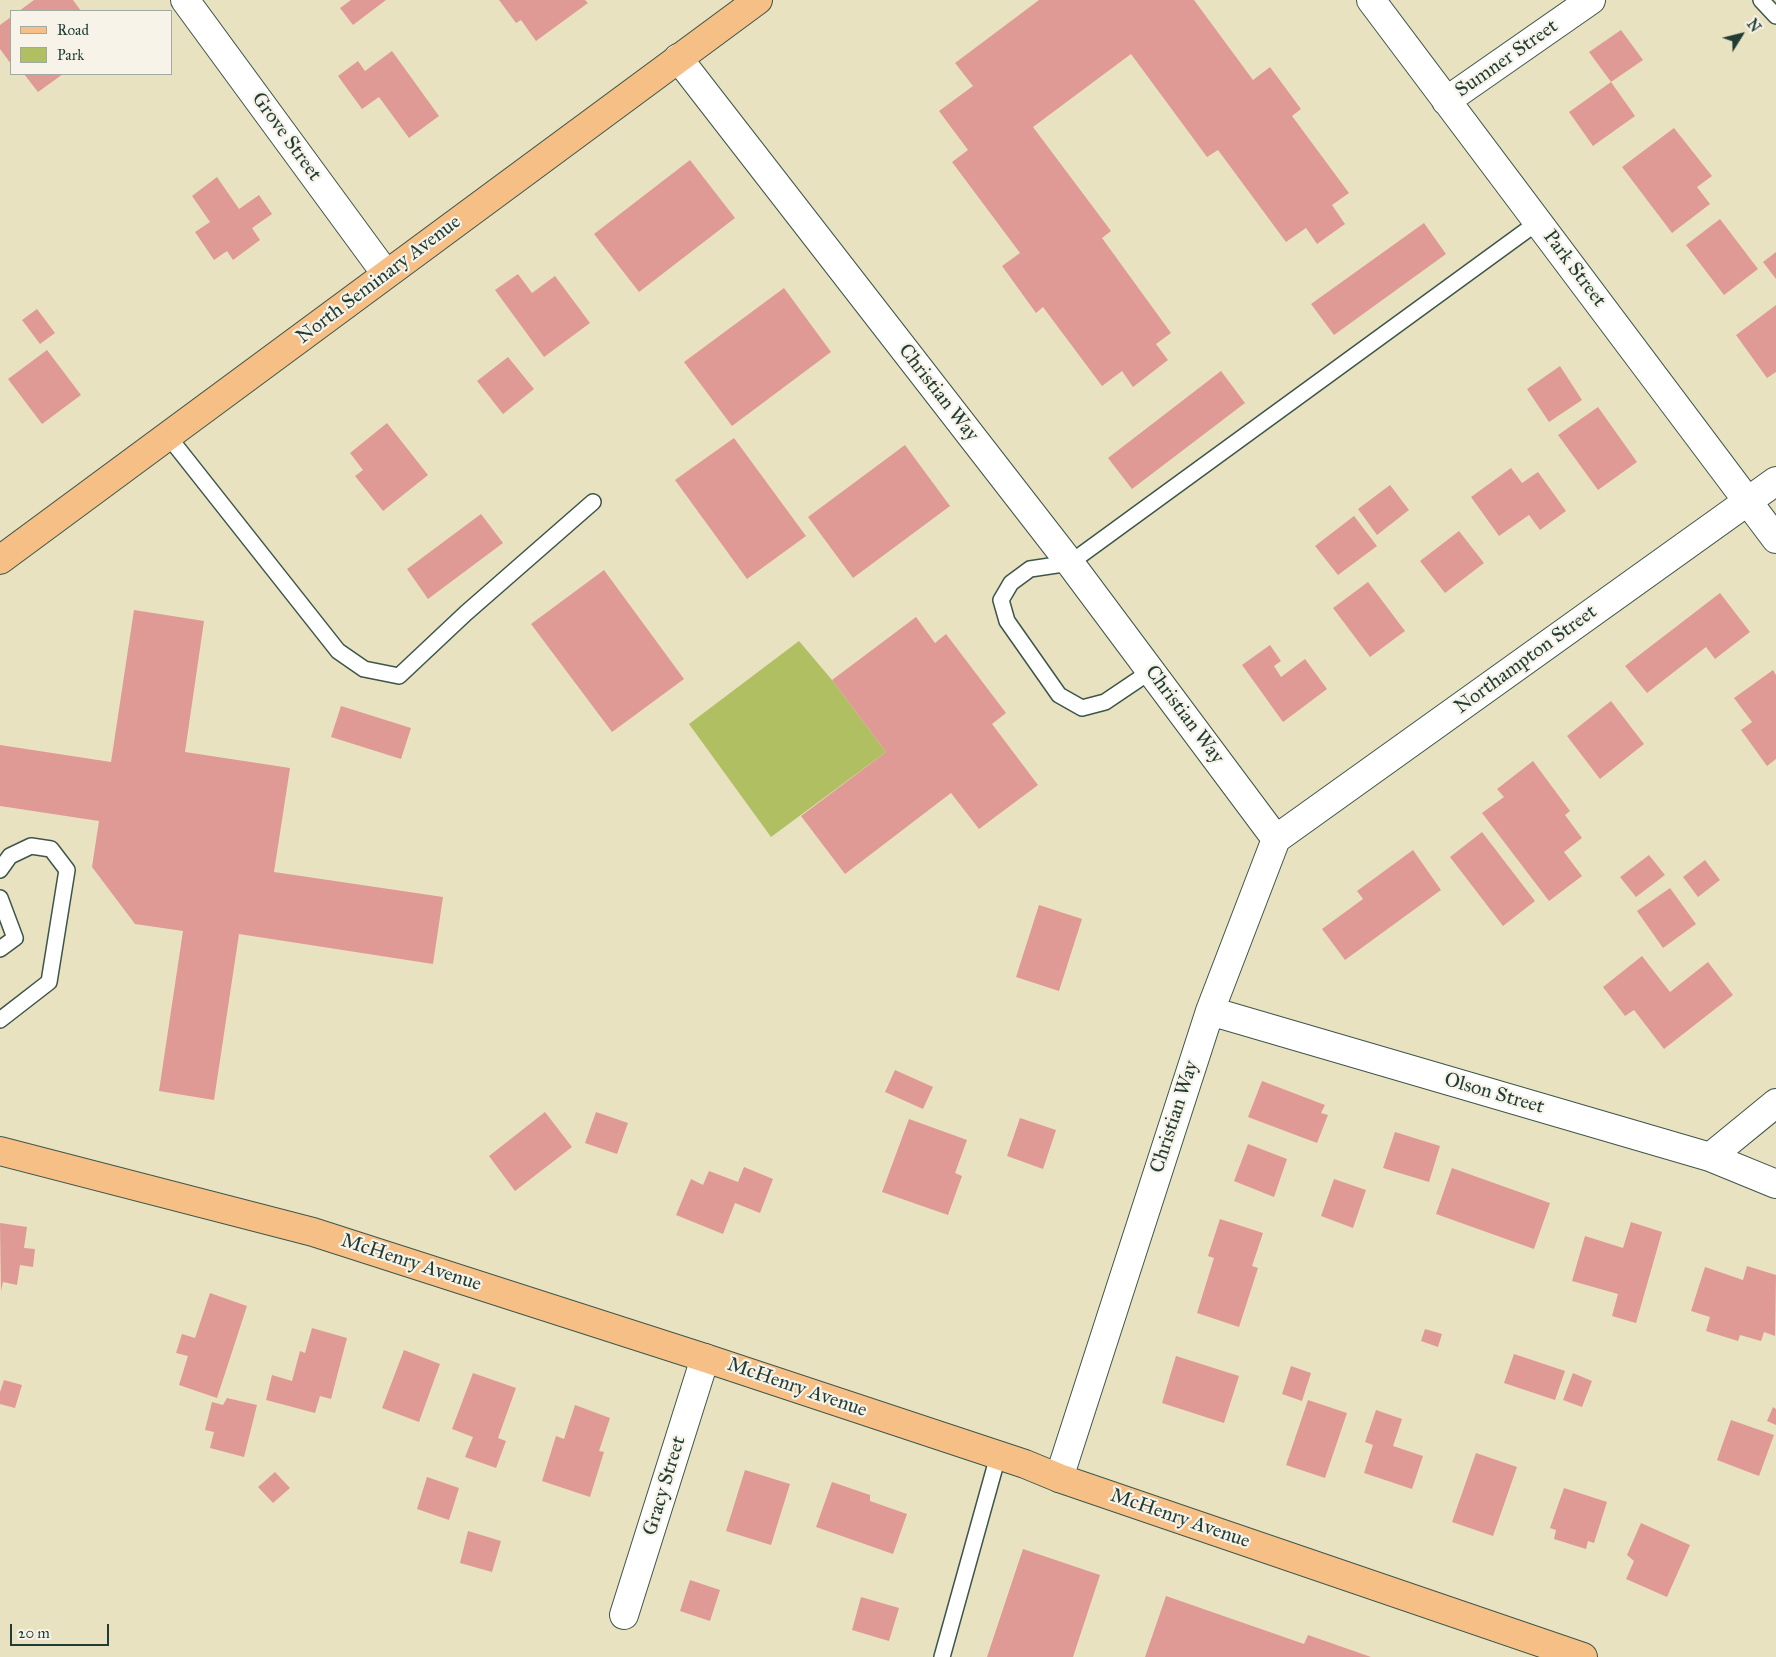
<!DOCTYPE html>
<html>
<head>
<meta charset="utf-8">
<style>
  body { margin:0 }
  #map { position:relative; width:1776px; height:1657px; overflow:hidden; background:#e9e2c1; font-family:"IM FELL Great Primer",serif }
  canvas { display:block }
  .legend { position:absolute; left:10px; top:10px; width:162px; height:65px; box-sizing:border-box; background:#f7f3e8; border:1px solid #a1aaa0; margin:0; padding:6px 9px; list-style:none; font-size:15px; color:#1f3d34 }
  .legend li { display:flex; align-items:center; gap:10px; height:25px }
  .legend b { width:25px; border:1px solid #a1aaa0 }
  .north { position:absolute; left:1716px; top:10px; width:50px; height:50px; -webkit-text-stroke:4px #f7f3e8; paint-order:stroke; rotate:54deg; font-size:14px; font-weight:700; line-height:20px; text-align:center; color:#1f3d34 }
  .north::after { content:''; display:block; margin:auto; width:18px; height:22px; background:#1f3d34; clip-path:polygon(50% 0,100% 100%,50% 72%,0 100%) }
  .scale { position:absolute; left:10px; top:1624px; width:99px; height:22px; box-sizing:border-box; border:2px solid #1f3d34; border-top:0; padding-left:6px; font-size:15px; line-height:18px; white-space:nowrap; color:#1f3d34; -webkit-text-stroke:4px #f7f3e8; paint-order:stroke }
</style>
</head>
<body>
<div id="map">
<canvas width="1776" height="1657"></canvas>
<ul class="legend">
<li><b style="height:6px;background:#f5bf86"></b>Road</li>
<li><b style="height:14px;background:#afbf62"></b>Park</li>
</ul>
<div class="north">N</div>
<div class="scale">20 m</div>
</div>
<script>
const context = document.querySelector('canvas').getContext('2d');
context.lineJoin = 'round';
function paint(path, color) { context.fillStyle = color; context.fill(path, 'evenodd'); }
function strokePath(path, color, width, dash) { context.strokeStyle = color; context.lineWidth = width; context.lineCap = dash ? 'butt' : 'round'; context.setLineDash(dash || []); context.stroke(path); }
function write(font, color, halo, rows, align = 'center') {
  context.font = font + ' "IM FELL Great Primer",serif'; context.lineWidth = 4.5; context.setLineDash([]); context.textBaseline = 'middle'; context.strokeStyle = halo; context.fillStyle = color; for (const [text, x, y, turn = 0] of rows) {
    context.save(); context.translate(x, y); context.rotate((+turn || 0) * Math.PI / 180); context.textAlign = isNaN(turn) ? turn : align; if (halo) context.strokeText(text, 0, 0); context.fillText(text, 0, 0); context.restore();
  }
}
paint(new Path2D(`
  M 799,641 L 832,680 L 886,752 L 771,837 L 689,724 Z`), '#afbf62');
paint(new Path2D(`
  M 34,0 L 73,0 L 81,11 L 19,11 Z
  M 351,0 L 386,0 L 353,25 L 340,8 Z
  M 499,0 L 585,0 L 588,3 L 536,41 L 521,20 L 516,23 Z
  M 1039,0 L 1194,0 L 1253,80 L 1270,67 L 1301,109 L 1292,116 L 1349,193 L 1332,205 L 1345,224 L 1317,244 L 1306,228 L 1286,242 L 1218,150 L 1207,157 L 1131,54 L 1033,127 L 1111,231 L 1102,238 L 1171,333 L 1156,344 L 1168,360 L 1133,387 L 1122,371 L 1102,386 L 1043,307 L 1036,313 L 1002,266 L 1020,253 L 952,162 L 968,150 L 939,111 L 973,86 L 955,63 Z
  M 11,17 L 11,64 L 0,49 L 0,25 Z
  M 1621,30 L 1643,60 L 1611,82 L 1589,52 Z
  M 392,51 L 439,116 L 409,138 L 379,97 L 362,109 L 338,76 L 358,61 L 365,71 Z
  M 24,74 L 63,74 L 38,92 Z
  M 1611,82 L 1635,116 L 1593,146 L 1569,112 Z
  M 1674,128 L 1712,176 L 1697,187 L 1710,204 L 1672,233 L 1622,167 Z
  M 690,160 L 735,218 L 639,292 L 594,234 Z
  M 217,177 L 239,209 L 259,195 L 272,214 L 252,228 L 260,240 L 233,260 L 227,251 L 214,260 L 195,232 L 210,222 L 192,196 Z
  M 1720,219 L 1758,269 L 1724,295 L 1686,245 Z
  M 1424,223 L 1446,254 L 1334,335 L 1311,304 Z
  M 1776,252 L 1776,279 L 1763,262 Z
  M 518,274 L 532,293 L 555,276 L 590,323 L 544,357 L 495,290 Z
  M 784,288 L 831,352 L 732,426 L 684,362 Z
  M 1776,305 L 1776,372 L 1767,378 L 1736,335 Z
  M 37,309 L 55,333 L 40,344 L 22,320 Z
  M 47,350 L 81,395 L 42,424 L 8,379 Z
  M 508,357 L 534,389 L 503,414 L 477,381 Z
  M 1560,366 L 1582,400 L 1549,422 L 1527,389 Z
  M 1221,371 L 1245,403 L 1132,489 L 1108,458 Z
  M 1598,407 L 1637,462 L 1598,490 L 1558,435 Z
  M 387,423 L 428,475 L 383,511 L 355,476 L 363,470 L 350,453 Z
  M 734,438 L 806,536 L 747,579 L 675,480 Z
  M 905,445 L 950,506 L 853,578 L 808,517 Z
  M 1511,468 L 1522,483 L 1538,472 L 1566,511 L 1540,530 L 1529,515 L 1499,536 L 1471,497 Z
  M 1390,485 L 1409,510 L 1377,535 L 1358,509 Z
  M 481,514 L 503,543 L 428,599 L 407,569 Z
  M 1354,516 L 1377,546 L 1338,575 L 1315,546 Z
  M 1459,531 L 1484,563 L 1445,593 L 1420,561 Z
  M 604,570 L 684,679 L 612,732 L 531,624 Z
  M 1368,582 L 1405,631 L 1370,657 L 1333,608 Z
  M 1720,593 L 1750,632 L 1715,659 L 1706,647 L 1647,693 L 1625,666 Z
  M 134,610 L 204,621 L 185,752 L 290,768 L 274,872 L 443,897 L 433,964 L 239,934 L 214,1100 L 159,1091 L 183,931 L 135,924 L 92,867 L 99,821 L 0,806 L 0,745 L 111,762 Z
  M 916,617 L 935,643 L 946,634 L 1006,713 L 992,724 L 1038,785 L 979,829 L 951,793 L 845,874 L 801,816 L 886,752 L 832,680 Z
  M 1270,645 L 1281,661 L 1274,666 L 1281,677 L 1305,659 L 1327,689 L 1283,722 L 1242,665 Z
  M 1773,670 L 1776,675 L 1776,759 L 1767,766 L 1741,730 L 1752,722 L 1734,698 Z
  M 1611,701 L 1644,744 L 1600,779 L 1567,736 Z
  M 341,706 L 411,728 L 401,759 L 331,737 Z
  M 1533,761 L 1570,811 L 1565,815 L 1582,838 L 1564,852 L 1582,876 L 1549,901 L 1482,813 L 1504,797 L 1497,789 Z
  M 1482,832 L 1535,901 L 1503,926 L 1450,857 Z
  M 1413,850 L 1441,890 L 1345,960 L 1322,929 L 1363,899 L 1357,891 Z
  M 1649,855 L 1665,875 L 1636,897 L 1620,877 Z
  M 1705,860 L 1720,880 L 1698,897 L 1683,877 Z
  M 1670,888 L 1696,924 L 1663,948 L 1637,911 Z
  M 1039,905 L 1082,919 L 1059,991 L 1016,977 Z
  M 1642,956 L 1670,992 L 1708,962 L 1733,995 L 1664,1049 L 1634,1010 L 1625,1016 L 1603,987 Z
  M 895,1070 L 933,1087 L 923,1109 L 885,1092 Z
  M 1262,1081 L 1325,1105 L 1321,1113 L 1328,1115 L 1317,1143 L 1248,1117 Z
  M 545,1112 L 572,1147 L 515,1191 L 489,1156 Z
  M 596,1112 L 628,1123 L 617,1154 L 585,1143 Z
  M 1020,1118 L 1056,1130 L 1043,1169 L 1007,1156 Z
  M 909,1119 L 967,1140 L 955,1173 L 962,1176 L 948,1215 L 882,1192 Z
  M 1395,1132 L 1440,1146 L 1429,1182 L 1383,1168 Z
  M 1248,1144 L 1287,1159 L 1274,1197 L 1234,1181 Z
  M 744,1167 L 773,1179 L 760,1213 L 735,1203 L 723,1234 L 676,1215 L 691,1179 L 703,1185 L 709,1171 L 738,1182 Z
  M 1452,1168 L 1550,1203 L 1534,1249 L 1436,1214 Z
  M 1334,1179 L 1366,1190 L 1353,1228 L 1321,1216 Z
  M 1220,1219 L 1263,1233 L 1252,1266 L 1258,1268 L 1239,1327 L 1197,1313 L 1214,1258 L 1208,1256 Z
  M 1631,1222 L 1662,1232 L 1636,1323 L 1612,1316 L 1618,1294 L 1572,1281 L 1585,1236 L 1623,1248 Z
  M 0,1223 L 27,1227 L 24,1248 L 35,1249 L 33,1267 L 20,1265 L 17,1285 L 3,1282 L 1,1291 Z
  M 1747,1266 L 1776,1275 L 1775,1336 L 1764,1332 L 1761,1341 L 1740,1335 L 1738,1341 L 1706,1331 L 1710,1317 L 1691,1311 L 1705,1267 L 1743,1280 Z
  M 210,1293 L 247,1306 L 217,1398 L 179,1385 L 188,1356 L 176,1353 L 182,1334 L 195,1338 Z
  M 312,1328 L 347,1338 L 331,1399 L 320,1396 L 315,1413 L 266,1400 L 272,1375 L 292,1381 L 300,1351 L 305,1353 Z
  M 1425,1329 L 1442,1334 L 1438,1347 L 1421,1341 Z
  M 404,1350 L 440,1364 L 419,1422 L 382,1408 Z
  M 1514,1354 L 1565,1371 L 1555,1400 L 1504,1383 Z
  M 1176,1356 L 1239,1376 L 1224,1423 L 1162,1403 Z
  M 1291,1366 L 1311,1373 L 1302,1401 L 1282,1394 Z
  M 473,1373 L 516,1388 L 498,1438 L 506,1441 L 496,1468 L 465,1457 L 473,1437 L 452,1429 Z
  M 1573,1373 L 1592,1381 L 1582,1407 L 1563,1400 Z
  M 4,1380 L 22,1385 L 15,1408 L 0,1404 L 0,1392 Z
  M 227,1398 L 257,1405 L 244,1457 L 210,1448 L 214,1432 L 205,1430 L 212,1402 L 223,1405 Z
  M 1308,1400 L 1347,1413 L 1325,1478 L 1286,1465 Z
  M 575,1405 L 610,1418 L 599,1451 L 604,1452 L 590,1497 L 542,1481 L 556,1436 L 564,1439 Z
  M 1773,1407 L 1776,1409 L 1776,1425 L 1767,1421 Z
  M 1376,1410 L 1402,1419 L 1393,1446 L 1423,1456 L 1412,1489 L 1364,1473 L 1373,1445 L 1365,1442 Z
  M 1731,1420 L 1774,1435 L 1759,1476 L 1717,1460 Z
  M 1476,1453 L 1517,1467 L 1493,1536 L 1452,1522 Z
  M 745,1470 L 790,1484 L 771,1545 L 726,1531 Z
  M 275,1472 L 290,1488 L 273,1503 L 258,1487 Z
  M 427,1477 L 459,1488 L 449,1520 L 417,1509 Z
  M 832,1482 L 870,1495 L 870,1501 L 907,1514 L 893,1554 L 816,1527 Z
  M 1564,1488 L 1607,1502 L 1594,1543 L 1588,1541 L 1586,1549 L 1554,1539 L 1556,1530 L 1550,1528 Z
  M 1641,1523 L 1690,1545 L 1667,1597 L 1626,1579 L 1634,1561 L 1627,1555 Z
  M 468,1531 L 501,1541 L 492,1572 L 460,1563 Z
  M 1023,1549 L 1100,1575 L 1073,1657 L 987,1657 Z
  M 690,1580 L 720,1590 L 710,1621 L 680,1611 Z
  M 1166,1596 L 1304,1644 L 1308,1635 L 1371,1657 L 1145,1657 Z
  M 861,1597 L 899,1608 L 889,1641 L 852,1630 Z`), '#df9a95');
const lane = new Path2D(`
  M 1761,0 L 1776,16
  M 168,436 L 338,651 L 364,669 L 399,676 L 466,613 L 593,502
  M 1151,671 L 1105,702 L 1082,708 L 1059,695 L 1007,621 L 1001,600 L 1011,583 L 1030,569 L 1070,563 L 1538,222
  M 0,870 L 10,856 L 31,846 L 51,849 L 67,870 L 49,982 L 0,1020
  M 0,898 L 15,938 L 0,949
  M 942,1657 L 998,1456`);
const street = new Path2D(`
  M 185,0 L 386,274
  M 1371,0 L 1776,539
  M 678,58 L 1070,563 L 1276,839 L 1210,1011 L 1059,1478
  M 1446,101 L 1591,0
  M 1276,839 L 1776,481
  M 1210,1011 L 1710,1157 L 1776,1184
  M 1710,1157 L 1776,1103
  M 624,1615 L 705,1358`);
const primary = new Path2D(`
  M 0,560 L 758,0
  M 0,1151 L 313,1232 L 705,1358 L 1025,1464 L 1059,1478 L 1583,1657`);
strokePath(lane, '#3d5649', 18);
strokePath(street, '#3d5649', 30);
strokePath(primary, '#3d5649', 30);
strokePath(lane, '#fff', 15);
strokePath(street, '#fff', 28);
strokePath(primary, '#f5bf86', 28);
write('20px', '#1f3d34', '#f7f3e8', [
  ["Sumner Street",1507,59,-35],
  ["Grove Street",286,137,54],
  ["Park Street",1574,269,53],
  ["North Seminary Avenue",379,280,-37],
  ["Christian Way",938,393,52],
  ["Northampton Street",1526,660,-36],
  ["Christian Way",1184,715,53],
  ["Olson Street",1494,1094,16],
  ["Christian Way",1175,1117,-72],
  ["McHenry Avenue",411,1263,18],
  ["McHenry Avenue",797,1388,19],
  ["Gracy Street",665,1486,-73],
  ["McHenry Avenue",1180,1519,19]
]);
</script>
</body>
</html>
